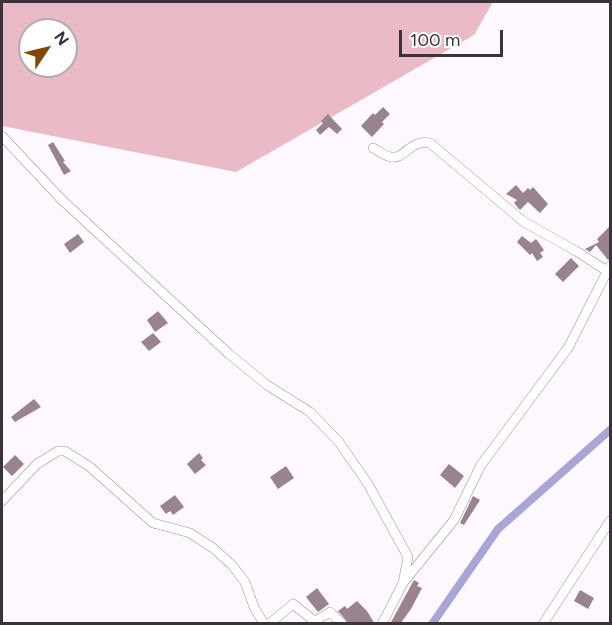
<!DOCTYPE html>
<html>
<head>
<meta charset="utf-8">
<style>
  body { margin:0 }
  #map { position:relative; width:612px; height:625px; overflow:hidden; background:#fff8ff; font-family:Figtree,sans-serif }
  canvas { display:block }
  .frame { position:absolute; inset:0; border:3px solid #3a333a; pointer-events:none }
  .north { position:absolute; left:18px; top:18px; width:60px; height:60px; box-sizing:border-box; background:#fff; border:2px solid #b0adb0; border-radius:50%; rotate:55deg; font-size:16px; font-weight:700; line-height:24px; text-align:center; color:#3a333a }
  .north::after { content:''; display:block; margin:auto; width:21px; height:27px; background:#834604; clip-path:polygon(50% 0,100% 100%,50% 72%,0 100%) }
  .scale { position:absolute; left:399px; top:30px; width:104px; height:27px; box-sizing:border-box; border:3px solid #3a333a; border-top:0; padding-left:8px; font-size:18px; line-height:21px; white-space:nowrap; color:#3a333a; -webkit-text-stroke:4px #fff; paint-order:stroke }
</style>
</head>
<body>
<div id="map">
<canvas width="612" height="625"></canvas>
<div class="frame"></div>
<div class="north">N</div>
<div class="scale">100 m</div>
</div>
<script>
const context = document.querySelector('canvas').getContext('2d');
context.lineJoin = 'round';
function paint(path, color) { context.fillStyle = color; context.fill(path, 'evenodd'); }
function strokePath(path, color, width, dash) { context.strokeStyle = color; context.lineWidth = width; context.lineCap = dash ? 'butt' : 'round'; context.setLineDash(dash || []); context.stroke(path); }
paint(new Path2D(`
  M 2,2 L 493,2 L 474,35 L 236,172 L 2,126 ZM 30,30 L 66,30 L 66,66 L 30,66 Z`), '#eabbc6');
strokePath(new Path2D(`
  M 432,624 L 498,529 L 610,430`), '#a9a6d5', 8);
paint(new Path2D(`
  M 383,107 L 390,114 L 382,122 L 384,124 L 372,137 L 361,126 L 373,113 L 375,115 Z
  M 328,114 L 342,129 L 337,134 L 329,127 L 320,135 L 316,130 L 323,123 L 321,121 Z
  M 53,142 L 65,161 L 63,162 L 71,171 L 64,175 L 48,145 Z
  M 516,185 L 523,193 L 528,188 L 530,190 L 533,187 L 548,204 L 540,213 L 528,202 L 520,210 L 514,203 L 517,200 L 506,194 Z
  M 610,226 L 610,259 L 608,260 L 596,245 L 590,252 L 585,249 L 599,242 L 597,239 Z
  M 78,234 L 84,242 L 70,253 L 64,244 Z
  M 522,236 L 531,243 L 536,239 L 544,250 L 540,253 L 543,257 L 537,261 L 532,253 L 530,255 L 517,242 Z
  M 571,258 L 579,266 L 563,282 L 555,274 Z
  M 158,311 L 168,323 L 155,332 L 147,320 Z
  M 153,333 L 161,342 L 149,351 L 141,342 Z
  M 34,399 L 41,407 L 15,422 L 11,417 Z
  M 199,453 L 203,458 L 201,460 L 206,465 L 195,474 L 187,464 Z
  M 15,455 L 24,464 L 12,476 L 3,467 Z
  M 449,464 L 464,476 L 455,488 L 440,475 Z
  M 286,466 L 294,478 L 278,489 L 270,477 Z
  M 175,495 L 184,507 L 173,515 L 170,511 L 166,514 L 160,506 Z
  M 473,496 L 480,500 L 464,525 L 460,523 Z
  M 414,580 L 419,583 L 417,586 L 422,588 L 411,609 L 400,624 L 390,624 Z
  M 317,588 L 329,604 L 318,612 L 306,597 Z
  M 580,590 L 594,598 L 588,609 L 574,601 Z
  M 357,601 L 367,611 L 375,624 L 349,624 L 338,611 L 345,606 L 347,609 Z`), '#99838f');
const minor = new Path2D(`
  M 2,136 L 61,199 L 229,354 L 267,385 L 310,412 L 339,442 L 368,484 L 408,557 L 403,583
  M 373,148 C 379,151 385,156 391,157 C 404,160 410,139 430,143 L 524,222 L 576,251 L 607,271
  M 2,501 L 37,464 L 58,451 L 65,451 L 90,467 L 153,523 L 190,533 L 213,548 L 232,565 L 245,582 L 254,607 L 264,624
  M 269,624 L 293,604 L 313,620 L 317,620 L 330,612 L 342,624
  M 382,624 L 403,583 L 454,520 L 481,465 L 568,348 L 610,266
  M 543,624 L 610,521`);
strokePath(minor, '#9e8d9e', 10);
strokePath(minor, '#fff', 9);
</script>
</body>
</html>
